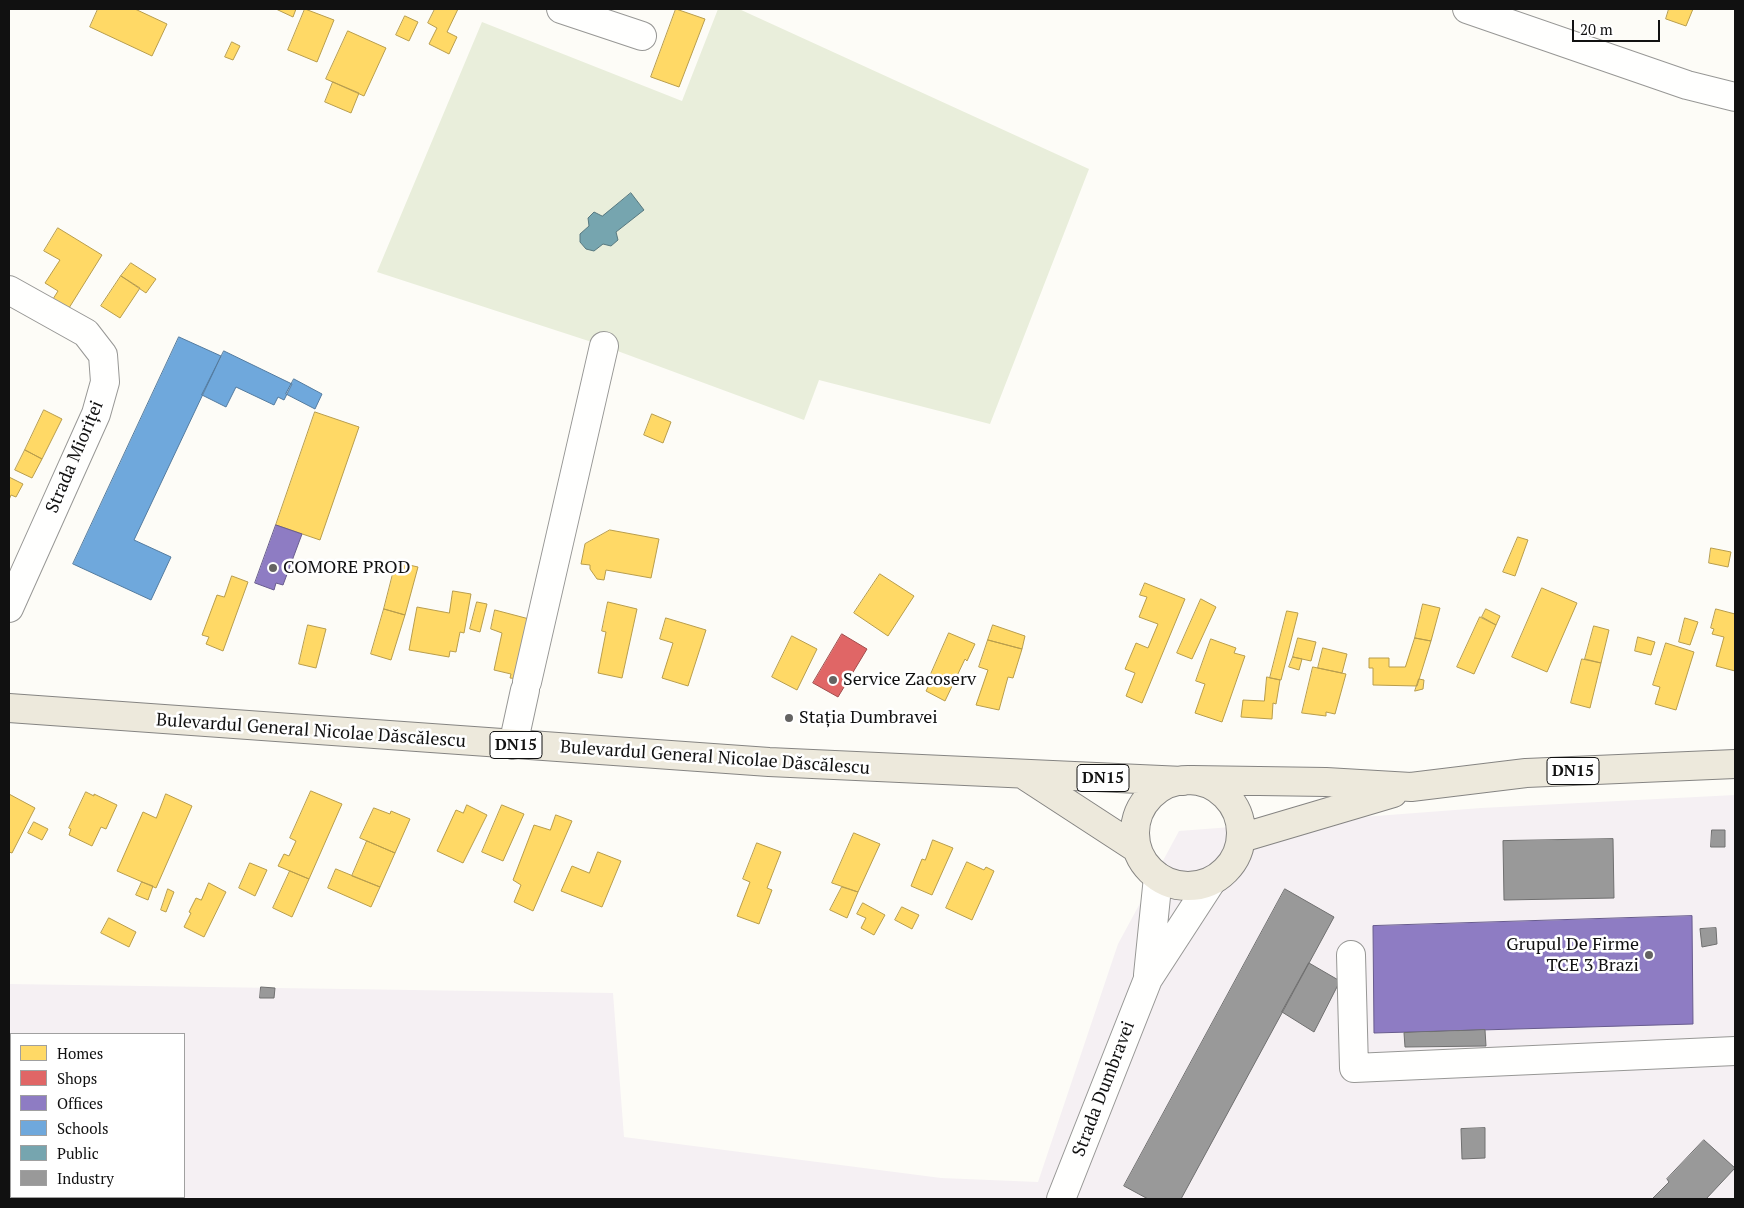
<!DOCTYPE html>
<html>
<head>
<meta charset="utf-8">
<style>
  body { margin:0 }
  #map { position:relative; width:1744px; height:1208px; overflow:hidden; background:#fdfcf7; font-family:"PT Serif",serif }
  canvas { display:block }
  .frame { position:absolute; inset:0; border:10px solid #111; pointer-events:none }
  .legend { position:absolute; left:10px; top:1033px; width:175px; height:165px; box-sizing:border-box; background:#fff; border:1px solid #a0a0a0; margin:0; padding:6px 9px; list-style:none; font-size:15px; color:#111 }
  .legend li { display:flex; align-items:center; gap:10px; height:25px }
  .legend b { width:25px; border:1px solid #a0a0a0 }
  .scale { position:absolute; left:1572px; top:20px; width:88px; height:22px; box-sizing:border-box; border:2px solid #111; border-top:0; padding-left:6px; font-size:15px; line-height:18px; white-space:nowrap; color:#111; -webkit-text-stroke:4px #fff; paint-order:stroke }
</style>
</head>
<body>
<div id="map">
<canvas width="1744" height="1208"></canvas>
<div class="frame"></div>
<ul class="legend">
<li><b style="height:14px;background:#ffd966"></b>Homes</li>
<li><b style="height:14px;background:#e06666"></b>Shops</li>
<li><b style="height:14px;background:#8e7cc3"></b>Offices</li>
<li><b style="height:14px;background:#6fa8dc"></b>Schools</li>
<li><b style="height:14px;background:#76a5af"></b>Public</li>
<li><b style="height:14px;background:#999"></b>Industry</li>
</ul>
<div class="scale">20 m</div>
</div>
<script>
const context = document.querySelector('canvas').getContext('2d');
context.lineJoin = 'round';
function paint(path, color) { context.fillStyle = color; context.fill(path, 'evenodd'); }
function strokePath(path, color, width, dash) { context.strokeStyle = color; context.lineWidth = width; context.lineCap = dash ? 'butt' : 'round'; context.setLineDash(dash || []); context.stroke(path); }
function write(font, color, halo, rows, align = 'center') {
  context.font = font + ' "PT Serif",serif'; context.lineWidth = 5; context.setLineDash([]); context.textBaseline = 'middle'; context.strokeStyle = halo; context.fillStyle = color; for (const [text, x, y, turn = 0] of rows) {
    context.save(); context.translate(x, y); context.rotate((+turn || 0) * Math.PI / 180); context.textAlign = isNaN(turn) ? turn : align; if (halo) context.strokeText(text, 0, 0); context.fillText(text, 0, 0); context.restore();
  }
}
paint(new Path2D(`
  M 1735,795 L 1735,1199 L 9,1199 L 9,984 L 613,993 L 624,1137 L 941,1178 L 1038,1182 L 1118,944 L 1179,831 L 1481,808 ZM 11,1034 L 184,1034 L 184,1197 L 11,1197 Z`), '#f5f0f3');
paint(new Path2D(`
  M 718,9 L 739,9 L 1089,169 L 990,424 L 819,380 L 804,420 L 604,346 L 377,272 L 482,22 L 682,101 Z`), '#e9eedb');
const homes = new Path2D(`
  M 98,9 L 135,9 L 167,24 L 152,56 L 90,27 Z
  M 279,9 L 296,9 L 293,17 L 278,10 Z
  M 305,9 L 334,20 L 317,62 L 288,50 Z
  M 435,9 L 458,9 L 447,32 L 457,37 L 449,54 L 429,44 L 437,28 L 428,23 Z
  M 676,9 L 705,19 L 679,87 L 651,77 Z
  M 1669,9 L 1693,9 L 1686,26 L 1666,19 Z
  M 405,16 L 418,22 L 409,41 L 396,35 Z
  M 348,31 L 386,48 L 364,96 L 326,79 Z
  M 232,42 L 240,46 L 233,60 L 225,57 Z
  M 333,82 L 359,93 L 351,113 L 325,102 Z
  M 58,228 L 102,255 L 69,308 L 53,299 L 58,291 L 45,283 L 60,260 L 44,251 Z
  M 131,263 L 156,279 L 146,293 L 121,276 Z
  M 121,276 L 140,288 L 120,318 L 101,306 Z
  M 44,410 L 62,419 L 42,459 L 25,450 Z
  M 315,412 L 359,427 L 320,540 L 276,525 Z
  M 652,414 L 671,422 L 663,443 L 644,435 Z
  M 25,450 L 42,459 L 32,478 L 15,470 Z
  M 9,477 L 23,484 L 16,497 L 11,495 L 9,500 Z
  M 610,530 L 659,539 L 651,578 L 606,570 L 604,580 L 597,579 L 590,569 L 590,565 L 581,564 L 585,544 Z
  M 1518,537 L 1528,540 L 1515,576 L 1503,572 Z
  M 1711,548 L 1731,552 L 1728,567 L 1709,563 Z
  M 396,562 L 418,567 L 405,615 L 384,609 Z
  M 880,574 L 914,596 L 888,636 L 854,613 Z
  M 232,576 L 248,582 L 223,651 L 206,644 L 209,637 L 202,635 L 217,595 L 224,597 Z
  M 1145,583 L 1185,599 L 1142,703 L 1126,696 L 1135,673 L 1125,669 L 1136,643 L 1148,648 L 1158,624 L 1139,617 L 1147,597 L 1140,595 Z
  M 1542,588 L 1577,603 L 1547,672 L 1512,657 Z
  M 453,591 L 471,594 L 464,633 L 460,632 L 456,652 L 450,651 L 449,657 L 409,650 L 417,607 L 449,613 Z
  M 1201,599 L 1216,607 L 1192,659 L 1177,653 Z
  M 477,602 L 487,604 L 480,632 L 470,629 Z
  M 608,602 L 637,609 L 622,678 L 598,673 L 606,632 L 602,631 Z
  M 1423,604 L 1440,608 L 1431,641 L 1415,638 Z
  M 384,609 L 405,615 L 391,660 L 371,654 Z
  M 1486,609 L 1500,616 L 1496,625 L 1482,617 Z
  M 1716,609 L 1735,614 L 1735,671 L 1716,666 L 1724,637 L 1712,634 L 1714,629 L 1711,628 Z
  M 495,610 L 533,620 L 519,679 L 510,678 L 511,674 L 494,670 L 502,633 L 491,629 Z
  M 1287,611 L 1298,613 L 1281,680 L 1270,678 Z
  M 1480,617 L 1496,625 L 1474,674 L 1457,667 Z
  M 666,618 L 706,630 L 688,686 L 662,678 L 673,643 L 660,639 Z
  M 1685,618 L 1698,622 L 1690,645 L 1679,642 Z
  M 308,625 L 326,629 L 316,668 L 299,664 Z
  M 993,625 L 1025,636 L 1022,649 L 988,640 Z
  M 1594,626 L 1609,630 L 1601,663 L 1585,659 Z
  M 949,633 L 975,644 L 967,661 L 965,659 L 945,701 L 926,691 L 934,675 L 931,674 Z
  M 792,636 L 817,649 L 797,690 L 772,677 Z
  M 1638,637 L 1655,642 L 1651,655 L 1635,651 Z
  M 1298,638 L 1316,642 L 1311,661 L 1293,657 Z
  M 1415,638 L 1431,641 L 1417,686 L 1373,685 L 1373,668 L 1369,668 L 1369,658 L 1389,658 L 1389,667 L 1405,667 Z
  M 1211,639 L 1236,648 L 1234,653 L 1245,656 L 1222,722 L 1195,713 L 1205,684 L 1196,681 Z
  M 988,640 L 1022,649 L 1013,678 L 1008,677 L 999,710 L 976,705 L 988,670 L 979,667 Z
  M 1666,643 L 1694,652 L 1676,710 L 1655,704 L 1660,687 L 1653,685 Z
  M 1323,648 L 1347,654 L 1342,673 L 1318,668 Z
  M 1293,657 L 1302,659 L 1299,670 L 1289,667 Z
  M 1582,659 L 1601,663 L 1590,708 L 1571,703 Z
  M 1313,667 L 1346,674 L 1335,714 L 1326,712 L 1326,716 L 1302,713 Z
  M 1267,677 L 1280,680 L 1276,704 L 1273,703 L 1272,719 L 1241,717 L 1243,700 L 1264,701 Z
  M 1419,679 L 1424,680 L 1423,689 L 1415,691 Z
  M 311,791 L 342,804 L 309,879 L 278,866 L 284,854 L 289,856 L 296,841 L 290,838 Z
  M 86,792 L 94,796 L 94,794 L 117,805 L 106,829 L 101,827 L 92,846 L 69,835 L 71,829 L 69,828 Z
  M 9,794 L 35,808 L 12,853 L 9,852 Z
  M 166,794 L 192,806 L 156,888 L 117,871 L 143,812 L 156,818 Z
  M 467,805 L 487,815 L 463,863 L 437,851 L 456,810 L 463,813 Z
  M 502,805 L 524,814 L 503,861 L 482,852 Z
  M 374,808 L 390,814 L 391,811 L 410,819 L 395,853 L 360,838 Z
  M 556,815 L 572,821 L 533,911 L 514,902 L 521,885 L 513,880 L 534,825 L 550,830 Z
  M 34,822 L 48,829 L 42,840 L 28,833 Z
  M 854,833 L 880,844 L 858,892 L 832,883 Z
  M 933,840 L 953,848 L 932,895 L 911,886 L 922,859 L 925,860 Z
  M 367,841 L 395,853 L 380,887 L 352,876 Z
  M 757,843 L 781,852 L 767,888 L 772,890 L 759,924 L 737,916 L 750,882 L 743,879 Z
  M 598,852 L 621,861 L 602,907 L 561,891 L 572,866 L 589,873 Z
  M 967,862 L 984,870 L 986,867 L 994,871 L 972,920 L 946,908 Z
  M 250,863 L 267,870 L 255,896 L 239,888 Z
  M 336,869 L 380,887 L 371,907 L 328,888 Z
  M 290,871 L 309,879 L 292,917 L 273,908 Z
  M 142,882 L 153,886 L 148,900 L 136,895 Z
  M 209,883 L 226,892 L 204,937 L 184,927 L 191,913 L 189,912 L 196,898 L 201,900 Z
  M 842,887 L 858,892 L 847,918 L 830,910 Z
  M 168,889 L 174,892 L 166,912 L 161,910 Z
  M 863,903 L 885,915 L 874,935 L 861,928 L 866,918 L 857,914 Z
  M 902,907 L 919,915 L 912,929 L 895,920 Z
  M 109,918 L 136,932 L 129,947 L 101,933 Z`);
paint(homes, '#ffd966');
strokePath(homes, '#b89d4c', 1);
const shops = new Path2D(`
  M 842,634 L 867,649 L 838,697 L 813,683 Z`);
paint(shops, '#e06666');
strokePath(shops, '#a24c4c', 1);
const offices = new Path2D(`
  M 276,525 L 302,534 L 283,585 L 276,583 L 274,590 L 255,583 Z
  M 1692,916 L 1693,1024 L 1374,1033 L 1373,926 Z`);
paint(offices, '#8e7cc3');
strokePath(offices, '#685c8e', 1);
const schools = new Path2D(`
  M 179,337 L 221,356 L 134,540 L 171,557 L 151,600 L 73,564 Z
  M 224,351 L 292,384 L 284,400 L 278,397 L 274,405 L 236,387 L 226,407 L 202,395 Z
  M 294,379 L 322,394 L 315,409 L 286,394 Z`);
paint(schools, '#6fa8dc');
strokePath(schools, '#537b9f', 1);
const public = new Path2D(`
  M 631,193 L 644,210 L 616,232 L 618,240 L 611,246 L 603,244 L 594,251 L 586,249 L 580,242 L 580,234 L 589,226 L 588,218 L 594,212 L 602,216 Z`);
paint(public, '#76a5af');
strokePath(public, '#587980', 1);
const industry = new Path2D(`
  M 1712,830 L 1725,830 L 1725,847 L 1711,847 Z
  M 1613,839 L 1614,898 L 1504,900 L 1503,841 Z
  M 1285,889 L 1334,917 L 1181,1199 L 1148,1199 L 1124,1186 Z
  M 1716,928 L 1717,944 L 1702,947 L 1700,929 Z
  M 1309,963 L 1340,981 L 1314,1032 L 1282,1012 Z
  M 261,987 L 275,988 L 274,998 L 260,998 Z
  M 1485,1030 L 1486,1046 L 1405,1047 L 1404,1033 Z
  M 1485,1128 L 1485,1158 L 1462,1159 L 1461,1129 Z
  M 1704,1140 L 1735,1168 L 1706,1199 L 1652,1199 L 1669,1182 L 1667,1179 Z`);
paint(industry, '#999');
strokePath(industry, '#707070', 1);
const minor = new Path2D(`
  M 561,9 L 642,36
  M 1467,9 L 1687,85 L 1735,97
  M 9,290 L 86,333 L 103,355 L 105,382 L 96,414 L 9,608
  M 527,682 L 604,346
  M 513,745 L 525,690
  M 1351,955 L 1354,1068 L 1735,1051
  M 1148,975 L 1158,877
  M 9,1195 L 11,1195
  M 59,1197 L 139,1199
  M 1061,1199 L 1148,979 L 1211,882`);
const major = new Path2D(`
  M 9,708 L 769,762 L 1183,781
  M 1024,775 L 1136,848
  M 1192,780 L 1326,782 L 1411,787 L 1526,773 L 1735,764
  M1135 833a53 53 0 1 1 106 0a53 53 0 1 1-106 0Z
  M 1241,838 L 1393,793`);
strokePath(minor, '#979795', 30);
strokePath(major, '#858482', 30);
strokePath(minor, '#fffffe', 28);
strokePath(major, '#ede9dc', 28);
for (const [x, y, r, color] of [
  [273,568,5,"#646362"],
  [833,680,5,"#646362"],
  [789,718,5,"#646362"],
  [1649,955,5,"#646362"]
]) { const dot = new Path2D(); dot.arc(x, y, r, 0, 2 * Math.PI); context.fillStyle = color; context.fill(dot); strokePath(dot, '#fff', 2); }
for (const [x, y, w] of [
  [516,745,52],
  [1573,771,52],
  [1103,778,52]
]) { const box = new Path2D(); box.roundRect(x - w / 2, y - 13.5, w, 27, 4); context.fillStyle = '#fff'; context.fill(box); strokePath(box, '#111', 1); }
write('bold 16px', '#111', null, [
  ["DN15",516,745],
  ["DN15",1573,771],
  ["DN15",1103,778]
]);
write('18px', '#111', '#fff', [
  ["Strada Mioriței",75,457,-67],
  ["Bulevardul General Nicolae Dăscălescu",311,731,4],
  ["Bulevardul General Nicolae Dăscălescu",715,758,4],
  ["Strada Dumbravei",1104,1089,-69]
]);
write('18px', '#111', '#fff', [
  ["COMORE PROD",283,568],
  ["Service Zacoserv",843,680],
  ["Stația Dumbravei",799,718],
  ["Grupul De Firme",1639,945,"right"],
  ["TCE 3 Brazi",1639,966,"right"]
], 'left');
</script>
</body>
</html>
